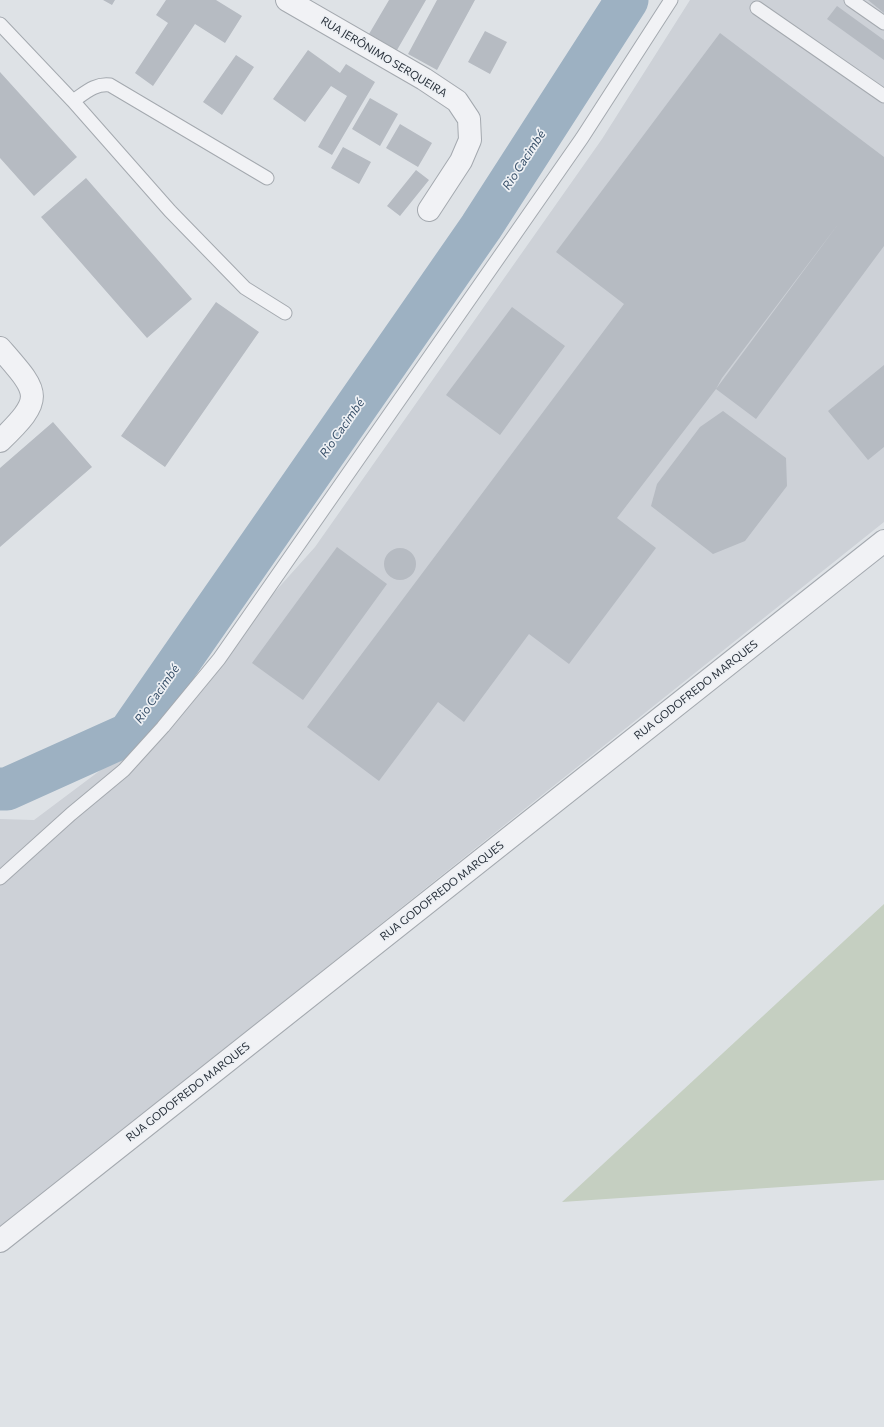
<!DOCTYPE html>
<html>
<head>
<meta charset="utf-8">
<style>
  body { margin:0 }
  canvas { display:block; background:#dee2e6 }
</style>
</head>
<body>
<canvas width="884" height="1427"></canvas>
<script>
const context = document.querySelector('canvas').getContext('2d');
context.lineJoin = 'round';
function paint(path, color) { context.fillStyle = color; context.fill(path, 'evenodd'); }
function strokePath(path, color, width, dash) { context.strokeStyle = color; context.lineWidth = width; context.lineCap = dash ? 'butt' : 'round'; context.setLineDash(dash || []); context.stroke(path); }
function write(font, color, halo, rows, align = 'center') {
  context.font = font + ' Commissioner,sans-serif'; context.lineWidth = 3.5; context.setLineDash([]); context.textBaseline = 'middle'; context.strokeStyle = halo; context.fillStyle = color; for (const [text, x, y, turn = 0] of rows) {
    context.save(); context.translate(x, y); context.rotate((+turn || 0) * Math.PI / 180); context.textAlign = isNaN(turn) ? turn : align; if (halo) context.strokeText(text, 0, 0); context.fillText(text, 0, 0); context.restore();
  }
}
paint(new Path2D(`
  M 690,0 L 884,0 L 884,522 L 0,1228 L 0,819 L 34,820 L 146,736 L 315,547 L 602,139 Z`), '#cdd1d7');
paint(new Path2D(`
  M 884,904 L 884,1180 L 562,1202 Z`), '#c5cfc1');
strokePath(new Path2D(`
  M 0,789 L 7,789 L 129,734 L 481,227 L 627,0`), '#9db1c2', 43);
paint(new Path2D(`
  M 103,0 L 115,0 L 112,5 Z
  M 166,0 L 216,0 L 242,16 L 225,43 L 195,24 L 153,86 L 135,73 L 168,23 L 156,15 Z
  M 389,0 L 426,0 L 397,50 L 369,34 Z
  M 437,0 L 475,0 L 437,70 L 408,54 Z
  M 868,0 L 884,0 L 884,13 Z
  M 837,6 L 884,40 L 884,60 L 827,19 Z
  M 485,31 L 507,42 L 490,74 L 468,62 Z
  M 720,33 L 884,157 L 884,246 L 756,419 L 716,389 L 839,223 L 722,378 L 716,389 L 617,518 L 656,548 L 569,664 L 529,634 L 464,722 L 438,702 L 379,781 L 307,727 L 624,304 L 556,252 Z
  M 308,50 L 340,73 L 346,64 L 375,82 L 332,155 L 318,147 L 347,96 L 331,86 L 305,122 L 273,99 Z
  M 236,55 L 254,67 L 222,115 L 203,102 Z
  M 0,72 L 77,157 L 34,196 L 0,158 Z
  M 370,98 L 398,114 L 380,146 L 352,129 Z
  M 400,124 L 432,143 L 418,167 L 386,148 Z
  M 343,147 L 371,162 L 359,184 L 331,168 Z
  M 416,170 L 429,180 L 400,216 L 387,206 Z
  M 86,178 L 192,299 L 147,338 L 41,217 Z
  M 216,302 L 259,332 L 165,467 L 121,436 Z
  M 512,307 L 565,346 L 500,435 L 446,395 Z
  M 884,365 L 884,447 L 868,460 L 828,411 Z
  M 723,411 L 786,458 L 787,486 L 745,541 L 713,554 L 651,506 L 657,484 L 700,427 Z
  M 53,422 L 92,467 L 0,547 L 0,468 Z
  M 337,547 L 387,584 L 303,700 L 252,663 Z
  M384 564a16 16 0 1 1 32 0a16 16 0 1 1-32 0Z`), '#b6bbc2');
const service = new Path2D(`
  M 851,0 L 884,23
  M 757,8 L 884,96
  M 0,24 L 73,101 L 170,211 L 245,288 L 285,313
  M 73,101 C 85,93 95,83 110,85 L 267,178
  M 0,878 L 71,814 L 124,770 L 163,727 L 219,659 L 582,138 L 671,0`);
const minor = new Path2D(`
  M 287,0 L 424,79 L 457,101 L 469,119 L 470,140 L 461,161 L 429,210
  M 0,348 C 39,393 46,397 0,441
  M 0,1241 L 884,541`);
strokePath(service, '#a4a9af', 15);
strokePath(minor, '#a4a9af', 24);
strokePath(service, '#f1f2f5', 13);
strokePath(minor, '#f1f2f5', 22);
write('11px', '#29313b', '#edf0f4', [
  ["RUA JERÔNIMO SERQUEIRA",384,57,31],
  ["RUA GODOFREDO MARQUES",696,690,-38],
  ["RUA GODOFREDO MARQUES",442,891,-38],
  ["RUA GODOFREDO MARQUES",188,1092,-38]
]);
write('italic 12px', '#39516a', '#edf0f4', [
  ["Rio Cacimbé",524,160,-57],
  ["Rio Cacimbé",342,428,-55],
  ["Rio Cacimbé",157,694,-55]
]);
</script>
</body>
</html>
